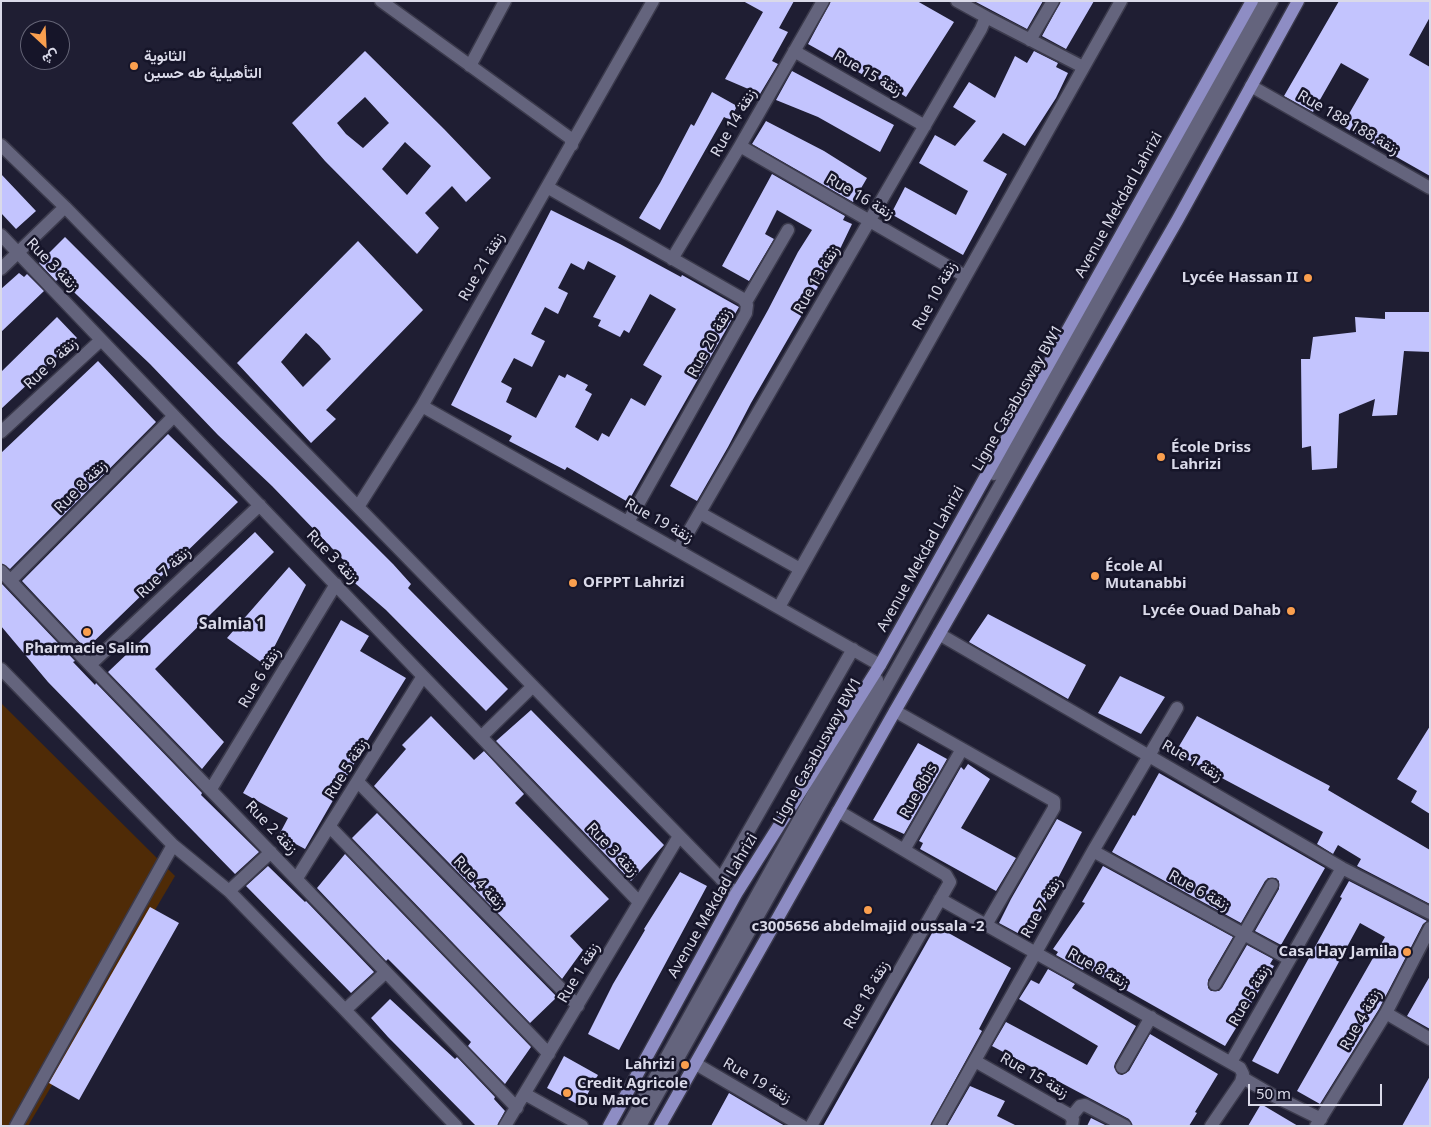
<!DOCTYPE html>
<html>
<head>
<meta charset="utf-8">
<style>
  body { margin:0 }
  #map { position:relative; width:1431px; height:1127px; overflow:hidden; background:#1f1e33; font-family:"Noto Sans",Vazirmatn,sans-serif }
  canvas { display:block }
  .frame { position:absolute; inset:0; border:2px solid #dadae9; pointer-events:none }
  .north { position:absolute; left:20px; top:20px; width:50px; height:50px; box-sizing:border-box; background:#161529; border:1px solid #646476; border-radius:50%; rotate:155deg; font-size:14px; font-weight:700; line-height:20px; text-align:center; color:#dadae9 }
  .north::after { content:''; display:block; margin:auto; width:18px; height:22px; background:#fa9f4e; clip-path:polygon(50% 0,100% 100%,50% 72%,0 100%) }
  .scale { position:absolute; left:1248px; top:1084px; width:134px; height:22px; box-sizing:border-box; border:2px solid #dadae9; border-top:0; padding-left:6px; font-size:15px; line-height:18px; white-space:nowrap; color:#dadae9; -webkit-text-stroke:4px #161529; paint-order:stroke }
</style>
</head>
<body>
<div id="map">
<canvas width="1431" height="1127"></canvas>
<div class="frame"></div>
<div class="north">ش</div>
<div class="scale">50 m</div>
</div>
<script>
const context = document.querySelector('canvas').getContext('2d');
context.lineJoin = 'round';
function paint(path, color) { context.fillStyle = color; context.fill(path, 'evenodd'); }
function strokePath(path, color, width, dash) { context.strokeStyle = color; context.lineWidth = width; context.lineCap = dash ? 'butt' : 'round'; context.setLineDash(dash || []); context.stroke(path); }
function write(font, color, halo, rows, align = 'center') {
  context.font = font + ' "Noto Sans",Vazirmatn,sans-serif'; context.lineWidth = 5; context.setLineDash([]); context.textBaseline = 'middle'; context.strokeStyle = halo; context.fillStyle = color; for (const [text, x, y, turn = 0] of rows) {
    context.save(); context.translate(x, y); context.rotate((+turn || 0) * Math.PI / 180); context.textAlign = isNaN(turn) ? turn : align; if (halo) context.strokeText(text, 0, 0); context.fillText(text, 0, 0); context.restore();
  }
}
paint(new Path2D(`
  M 1,703 L 175,876 L 28,1126 L 1,1126 Z`), '#4f2b07');
paint(new Path2D(`
  M 743,1 L 794,1 L 779,28 L 788,32 L 772,61 L 778,64 L 760,94 L 725,79 L 763,12 Z
  M 831,1 L 917,1 L 954,22 L 906,97 L 869,73 L 867,77 L 808,44 Z
  M 974,1 L 1043,1 L 1027,29 Z
  M 1061,1 L 1094,1 L 1066,49 L 1042,36 Z
  M 1339,1 L 1430,1 L 1430,17 L 1409,55 L 1430,67 L 1430,176 L 1342,126 L 1369,79 L 1341,63 L 1313,112 L 1284,96 Z
  M 365,51 L 444,129 L 491,178 L 466,202 L 452,186 L 425,213 L 439,228 L 417,254 L 325,161 L 292,123 ZM 365,97 L 389,123 L 363,148 L 346,134 L 337,123 ZM 405,142 L 431,166 L 407,195 L 382,169 Z
  M 1034,51 L 1058,63 L 1056,67 L 1068,73 L 1056,98 L 1025,146 L 1003,133 L 983,161 L 1007,174 L 963,255 L 891,214 L 905,187 L 956,215 L 968,191 L 919,163 L 935,135 L 955,146 L 976,121 L 953,107 L 969,82 L 995,98 L 1015,56 L 1027,63 Z
  M 792,71 L 894,125 L 880,152 L 818,117 L 776,100 Z
  M 712,92 L 737,106 L 730,120 L 724,117 L 660,230 L 639,218 L 660,183 L 691,124 L 694,126 Z
  M 766,121 L 824,151 L 867,178 L 853,202 L 752,144 Z
  M 1,174 L 36,211 L 16,229 L 1,213 Z
  M 772,174 L 845,216 L 843,220 L 852,224 L 841,247 L 751,403 L 728,447 L 697,501 L 670,486 L 768,310 L 798,252 L 812,230 L 777,210 L 765,234 L 774,239 L 749,281 L 722,266 Z
  M 551,210 L 620,244 L 681,277 L 682,275 L 739,307 L 628,502 L 567,467 L 565,470 L 509,441 L 512,436 L 451,405 ZM 588,261 L 616,276 L 593,317 L 601,320 L 598,326 L 620,337 L 624,330 L 629,333 L 650,294 L 676,309 L 643,365 L 662,376 L 645,406 L 631,398 L 609,437 L 602,433 L 598,441 L 575,427 L 592,394 L 585,390 L 588,385 L 567,374 L 565,378 L 559,375 L 536,418 L 506,402 L 512,388 L 501,382 L 514,358 L 532,367 L 545,341 L 531,334 L 545,307 L 558,314 L 568,293 L 558,288 L 571,263 L 584,270 Z
  M 65,237 L 393,564 L 411,584 L 408,588 L 508,689 L 486,711 L 386,610 L 349,578 L 355,572 L 272,486 L 218,435 L 150,364 L 59,278 L 56,281 L 39,263 Z
  M 358,241 L 423,310 L 326,410 L 336,419 L 311,443 L 237,363 ZM 306,333 L 319,345 L 331,359 L 303,387 L 281,362 Z
  M 19,273 L 24,277 L 27,274 L 44,291 L 1,332 L 1,289 Z
  M 1385,312 L 1430,312 L 1430,352 L 1404,351 L 1397,415 L 1372,416 L 1375,399 L 1339,414 L 1337,468 L 1312,470 L 1311,446 L 1302,448 L 1301,359 L 1310,359 L 1313,337 L 1356,332 L 1355,317 L 1385,319 Z
  M 57,317 L 77,338 L 1,409 L 1,372 Z
  M 98,361 L 156,422 L 10,569 L 1,563 L 1,453 Z
  M 168,434 L 238,502 L 86,649 L 22,581 Z
  M 255,532 L 274,552 L 155,669 L 224,742 L 202,769 L 108,672 Z
  M 289,567 L 306,585 L 265,665 L 227,638 Z
  M 1,583 L 75,661 L 73,662 L 95,685 L 96,683 L 202,793 L 201,795 L 259,852 L 235,874 L 48,682 L 1,626 Z
  M 988,614 L 1086,665 L 1068,699 L 969,642 Z
  M 341,620 L 369,636 L 360,651 L 406,678 L 366,743 L 305,849 L 279,835 L 288,818 L 243,793 Z
  M 1120,676 L 1165,697 L 1141,734 L 1098,713 Z
  M 531,710 L 664,845 L 631,881 L 496,741 Z
  M 431,716 L 474,760 L 484,751 L 524,794 L 515,803 L 609,899 L 570,936 L 583,950 L 562,979 L 374,786 L 406,749 L 402,745 Z
  M 1197,716 L 1330,786 L 1328,790 L 1430,850 L 1430,904 L 1357,866 L 1361,859 L 1338,845 L 1333,854 L 1317,844 L 1323,832 L 1175,753 Z
  M 1430,726 L 1430,814 L 1411,802 L 1417,791 L 1397,779 Z
  M 918,743 L 947,759 L 904,834 L 873,820 Z
  M 968,764 L 990,779 L 961,828 L 1016,858 L 996,891 L 920,849 L 923,843 L 919,841 L 961,767 L 964,770 Z
  M 1159,773 L 1325,868 L 1281,945 L 1255,931 L 1279,889 L 1279,881 L 1276,878 L 1268,878 L 1265,881 L 1241,923 L 1112,852 L 1133,815 L 1135,816 Z
  M 377,813 L 557,997 L 530,1023 L 352,838 Z
  M 1057,819 L 1082,832 L 1027,938 L 999,923 L 1011,899 Z
  M 345,854 L 531,1047 L 505,1084 L 468,1046 L 471,1042 L 388,959 L 386,961 L 317,888 Z
  M 268,866 L 305,902 L 306,901 L 374,972 L 351,993 L 246,886 Z
  M 1103,866 L 1233,937 L 1208,980 L 1208,988 L 1211,991 L 1219,991 L 1222,988 L 1247,945 L 1273,959 L 1270,964 L 1274,966 L 1225,1046 L 1085,967 L 1083,970 L 1056,955 L 1058,952 L 1053,949 L 1085,903 L 1082,902 Z
  M 680,872 L 707,886 L 619,1050 L 588,1034 L 613,984 L 645,930 L 644,929 Z
  M 1349,881 L 1427,921 L 1423,924 L 1379,1009 L 1320,1104 L 1297,1091 L 1385,937 L 1360,923 L 1278,1074 L 1252,1061 L 1342,898 L 1340,897 Z
  M 150,907 L 179,923 L 79,1100 L 49,1083 Z
  M 936,926 L 1011,968 L 979,1029 L 982,1031 L 930,1126 L 823,1126 Z
  M 1048,969 L 1075,984 L 1072,988 L 1136,1026 L 1115,1063 L 1114,1067 L 1118,1074 L 1122,1075 L 1129,1071 L 1150,1034 L 1218,1074 L 1195,1112 L 1197,1113 L 1189,1126 L 1133,1126 L 1129,1119 L 992,1046 L 1006,1022 L 1087,1065 L 1098,1046 L 1019,999 L 1031,980 L 1039,984 Z
  M 1430,976 L 1430,1029 L 1407,1016 Z
  M 390,999 L 455,1059 L 457,1057 L 495,1097 L 494,1099 L 505,1111 L 497,1126 L 476,1126 L 388,1037 L 371,1018 Z
  M 564,1056 L 598,1075 L 581,1106 L 547,1088 Z
  M 1430,1076 L 1430,1126 L 1402,1126 Z
  M 970,1086 L 1005,1101 L 997,1116 L 1017,1126 L 947,1126 Z
  M 729,1093 L 785,1126 L 711,1126 Z
  M 1261,1104 L 1298,1126 L 1248,1126 Z
  M 1091,1118 L 1107,1126 L 1087,1126 Z`), '#c3c4fe');
const minor = new Path2D(`
  M 381,1 L 570,138 L 572,145
  M 986,17 L 1083,67
  M 1030,40 L 1053,1
  M 794,51 L 925,126
  M 470,66 L 505,1
  M 1251,86 L 1430,188
  M 1,145 L 65,207 L 736,894
  M 740,146 L 965,276
  M 547,187 L 743,299 L 747,305 L 746,313 L 628,522
  M 1,235 L 639,902
  M 672,259 L 740,146 L 823,1
  M 1,269 L 65,207
  M 746,302 L 788,230
  M 422,406 L 880,665
  M 1,432 L 101,340
  M 994,474 L 1261,1
  M 358,507 L 422,406 L 653,1
  M 700,513 L 800,569
  M 678,550 L 981,29 L 986,17 L 957,1
  M 1,571 L 90,665 L 517,1108
  M 11,580 L 174,416
  M 779,607 L 1121,1
  M 939,634 L 1342,868 L 1430,913
  M 90,665 L 260,505
  M 1,669 L 173,845 L 16,1126
  M 895,711 L 1054,801 L 1054,808 L 986,925
  M 481,737 L 533,686
  M 358,782 L 578,1006
  M 211,789 L 336,584
  M 330,827 L 549,1054
  M 173,845 L 229,891 L 345,1010 L 386,972
  M 904,850 L 962,749
  M 1093,851 L 1289,959
  M 297,878 L 423,676
  M 721,879 L 853,649
  M 229,891 L 271,852
  M 940,899 L 1240,1068 L 1243,1074 L 1241,1082 L 1211,1126
  M 1215,984 L 1272,885
  M 345,1010 L 456,1126
  M 1386,1013 L 1430,1039
  M 975,1061 L 1070,1115 L 1073,1119 L 1072,1126
  M 1231,1062 L 1342,868
  M 696,1064 L 802,1126
  M 1122,1067 L 1151,1017
  M 1243,1078 L 1274,1096 L 1321,1119
  M 525,1094 L 582,1126
  M 1071,1117 L 1080,1106 L 1085,1105 L 1125,1126
  M 505,1126 L 679,836
  M 628,1126 L 877,680
  M 640,1126 L 1272,1
  M 811,1126 L 950,882 L 946,875 L 838,811
  M 938,1126 L 1093,851 L 1177,708
  M 1316,1126 L 1386,1013 L 1430,928`);
const major = new Path2D(`
  M 609,1126 L 736,894 L 880,665 L 1252,1
  M 660,1126 L 895,711 L 1178,219 L 1298,1`);
strokePath(minor, '#3b3a4c', 15);
strokePath(major, '#3b3a4c', 15);
strokePath(minor, '#64647d', 12);
strokePath(major, '#8e8dc4', 12);
for (const [x, y, r, color] of [
  [134,66,5,"#fa9f4e"],
  [1308,278,5,"#fa9f4e"],
  [1161,457,5,"#fa9f4e"],
  [1095,576,5,"#fa9f4e"],
  [573,583,5,"#fa9f4e"],
  [1291,611,5,"#fa9f4e"],
  [87,632,5,"#fa9f4e"],
  [868,910,5,"#fa9f4e"],
  [1407,952,5,"#fa9f4e"],
  [685,1065,5,"#fa9f4e"],
  [567,1093,5,"#fa9f4e"]
]) { const dot = new Path2D(); dot.arc(x, y, r, 0, 2 * Math.PI); context.fillStyle = color; context.fill(dot); strokePath(dot, '#161529', 2); }
write('bold 15px', '#dadae9', '#161529', [
  ["الثانوية",144,57],
  ["التأهيلية طه حسين",144,74],
  ["Lycée Hassan II",1298,278,"right"],
  ["École Driss",1171,448],
  ["Lahrizi",1171,465],
  ["École Al",1105,567],
  ["Mutanabbi",1105,584],
  ["OFPPT Lahrizi",583,583],
  ["Lycée Ouad Dahab",1281,611,"right"],
  ["Pharmacie Salim",87,649,"center"],
  ["c3005656 abdelmajid oussala -2",868,927,"center"],
  ["Casa Hay Jamila",1397,952,"right"],
  ["Lahrizi",675,1065,"right"],
  ["Credit Agricole",577,1084],
  ["Du Maroc",577,1101]
], 'left');
write('15px', '#dadae9', '#161529', [
  ["Rue 15 زنقة",868,74,30],
  ["Rue 14 زنقة",734,123,-60],
  ["Rue 188 زنقة 188",1348,123,30],
  ["Rue 16 زنقة",860,197,30],
  ["Avenue Mekdad Lahrizi",1119,205,-61],
  ["Rue 3 زنقة",52,265,46],
  ["Rue 21 زنقة",482,267,-60],
  ["Rue 13 زنقة",817,280,-60],
  ["Rue 10 زنقة",935,296,-61],
  ["Rue 20 زنقة",710,343,-61],
  ["Rue 9 زنقة",51,364,-43],
  ["Ligne Casabusway BW1",1018,398,-60],
  ["Rue 8 زنقة",81,487,-45],
  ["Rue 19 زنقة",659,521,29],
  ["Rue 3 زنقة",332,557,46],
  ["Avenue Mekdad Lahrizi",921,559,-61],
  ["Rue 7 زنقة",164,573,-43],
  ["Rue 6 زنقة",260,678,-59],
  ["Ligne Casabusway BW1",818,751,-61],
  ["Rue 1 زنقة",1192,761,30],
  ["Rue 5 زنقة",347,769,-58],
  ["Rue 8bis",919,791,-60],
  ["Rue 2 زنقة",271,828,46],
  ["Rue 3 زنقة",612,850,46],
  ["Rue 4 زنقة",479,883,46],
  ["Rue 6 زنقة",1199,891,29],
  ["Avenue Mekdad Lahrizi",713,906,-60],
  ["Rue 7 زنقة",1042,908,-60],
  ["Rue 8 زنقة",1098,969,29],
  ["Rue 1 زنقة",579,973,-59],
  ["Rue 18 زنقة",867,995,-60],
  ["Rue 5 زنقة",1250,996,-60],
  ["Rue 4 زنقة",1361,1020,-60],
  ["Rue 15 زنقة",1034,1076,30],
  ["Rue 19 زنقة",757,1081,30]
]);
write('bold 16px', '#dadae9', '#161529', [
  ["Salmia 1",232,624]
]);
</script>
</body>
</html>
